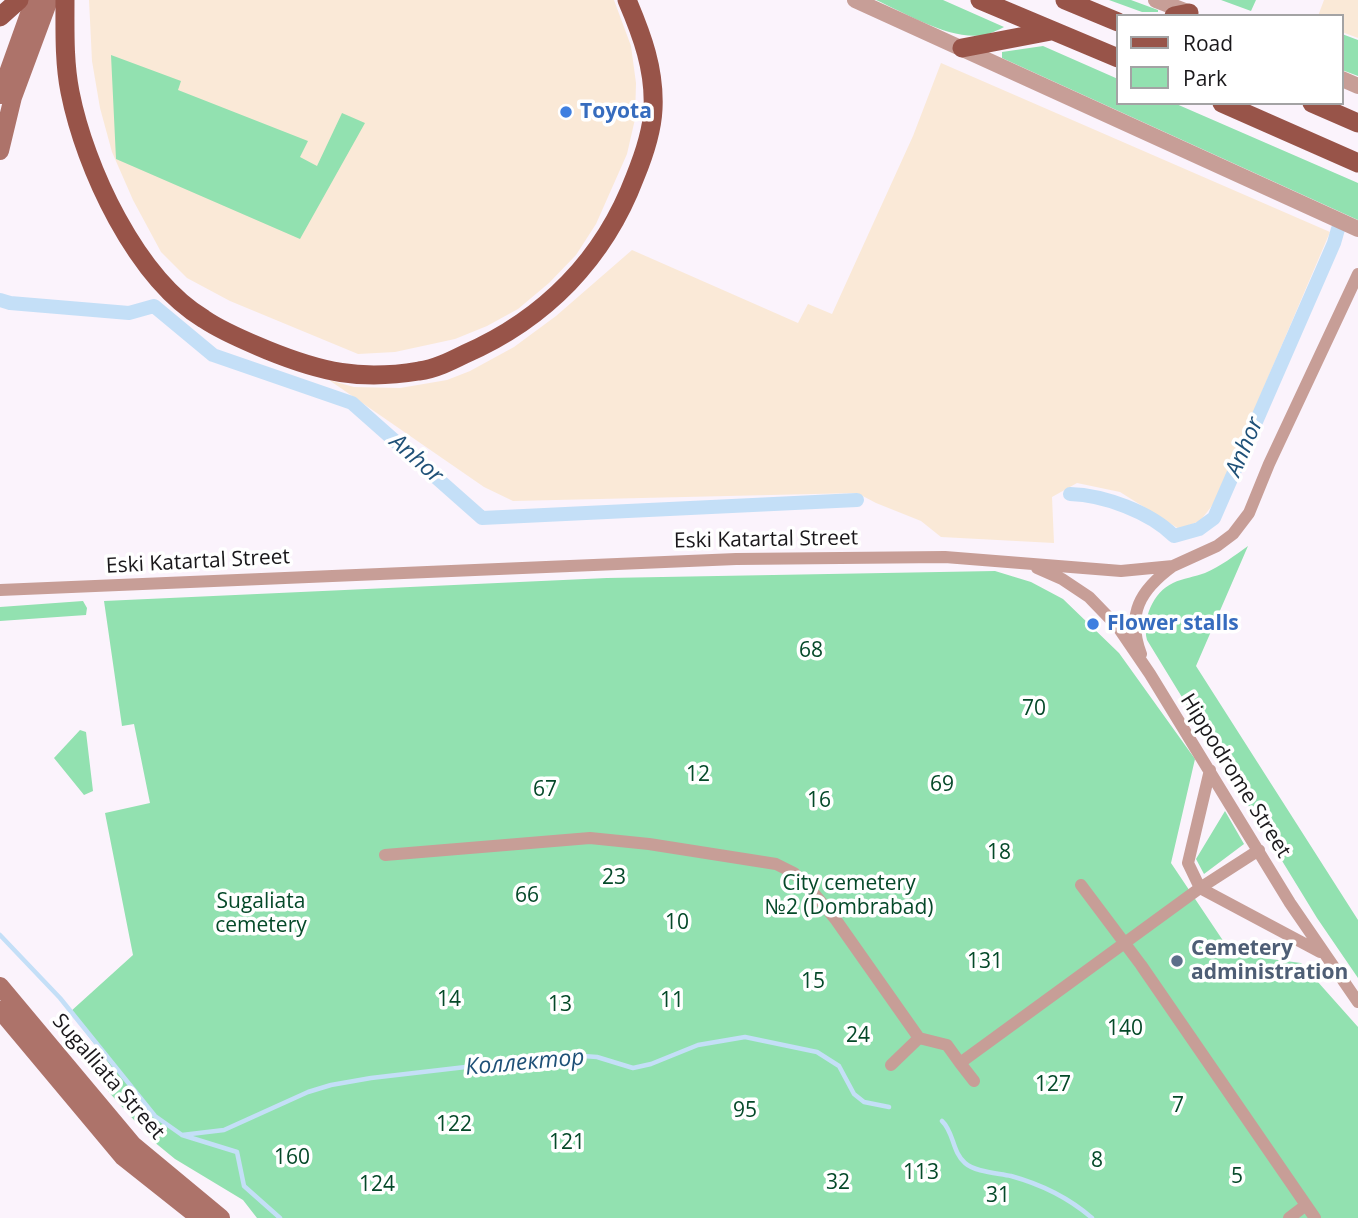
<!DOCTYPE html>
<html>
<head>
<meta charset="utf-8">
<style>
  body { margin:0 }
  #map { position:relative; width:1358px; height:1218px; overflow:hidden; background:#fbf3fc; font-family:"Open Sans",sans-serif }
  canvas { display:block }
  .legend { position:absolute; left:1116px; top:14px; width:228px; height:91px; box-sizing:border-box; background:#fff; border:2px solid #a3a3a4; margin:0; padding:9px 12px; list-style:none; font-size:21px; color:#1a181b }
  .legend li { display:flex; align-items:center; gap:14px; height:35px }
  .legend b { width:35px; border:2px solid #a3a3a4 }
</style>
</head>
<body>
<div id="map">
<canvas width="1358" height="1218"></canvas>
<ul class="legend">
<li><b style="height:9px;background:#985449"></b>Road</li>
<li><b style="height:19px;background:#92e1b0"></b>Park</li>
</ul>
</div>
<script>
const context = document.querySelector('canvas').getContext('2d');
context.lineJoin = 'round';
function paint(path, color) { context.fillStyle = color; context.fill(path, 'evenodd'); }
function strokePath(path, color, width, dash) { context.strokeStyle = color; context.lineWidth = width; context.lineCap = dash ? 'butt' : 'round'; context.setLineDash(dash || []); context.stroke(path); }
function write(font, color, halo, rows, align = 'center') {
  context.font = font + ' "Open Sans",sans-serif'; context.lineWidth = 7; context.setLineDash([]); context.textBaseline = 'middle'; context.strokeStyle = halo; context.fillStyle = color; for (const [text, x, y, turn = 0] of rows) {
    context.save(); context.translate(x, y); context.rotate((+turn || 0) * Math.PI / 180); context.textAlign = isNaN(turn) ? turn : align; if (halo) context.strokeText(text, 0, 0); context.fillText(text, 0, 0); context.restore();
  }
}
paint(new Path2D(`
  M 89,0 L 614,0 L 631,46 L 636,83 L 635,119 L 627,154 L 596,224 L 576,255 L 549,283 L 518,309 L 487,326 L 455,339 L 395,352 L 358,354 L 230,301 L 187,278 L 161,252 L 133,200 L 112,152 L 100,108 L 92,61 Z
  M 1324,0 L 1358,0 L 1358,38 L 1342,32 L 1342,16 L 1318,16 Z
  M 941,63 L 1330,232 L 1215,502 L 1200,521 L 1179,529 L 1120,492 L 1077,483 L 1052,497 L 1054,543 L 941,537 L 921,521 L 876,503 L 857,493 L 513,501 L 484,487 L 329,380 L 354,387 L 400,388 L 447,380 L 470,371 L 514,347 L 556,316 L 632,250 L 798,323 L 808,304 L 832,314 L 913,136 Z`), '#fae9d7');
paint(new Path2D(`
  M 876,0 L 943,0 L 1004,27 C 998,30 990,34 984,35 C 951,41 905,13 876,0 Z
  M 1109,0 L 1131,0 L 1158,10 L 1158,12 L 1142,12 Z
  M 1221,0 L 1256,0 L 1251,11 Z
  M 1342,34 L 1358,40 L 1358,76 L 1342,70 Z
  M 1043,46 L 1118,79 L 1118,103 L 1174,103 L 1358,183 L 1358,220 L 1002,58 L 1002,52 Z
  M 111,55 L 181,81 L 178,90 L 308,141 L 300,157 L 317,166 L 342,113 L 365,123 L 300,239 L 116,159 Z
  M 1248,546 L 1196,666 L 1358,920 L 1358,978 L 1317,918 L 1147,640 C 1142,619 1153,592 1173,583 C 1183,578 1195,577 1205,573 C 1221,566 1234,556 1248,546 Z
  M 995,571 L 1031,582 L 1063,599 L 1119,653 L 1195,759 L 1171,863 L 1232,954 L 1301,963 L 1358,1027 L 1358,1218 L 257,1218 L 243,1200 L 175,1159 L 153,1141 L 106,1089 L 117,1074 L 70,1012 L 133,955 L 105,813 L 150,803 L 134,724 L 122,726 L 104,601 L 607,578 Z
  M 83,601 L 87,608 L 86,615 L 0,621 L 0,607 Z
  M 80,730 L 86,732 L 93,791 L 84,795 L 54,758 Z
  M 1225,811 L 1244,844 L 1204,874 L 1196,859 Z`), '#92e1b0');
strokePath(new Path2D(`
  M 0,935 L 60,998 L 155,1116 L 182,1135 L 237,1152 L 244,1186 L 280,1218
  M 942,1121 C 954,1132 952,1152 965,1163 C 975,1172 997,1173 1011,1176 C 1040,1184 1069,1198 1092,1218
  M 182,1135 L 224,1130 L 308,1092 L 331,1085 L 371,1078 L 569,1055 L 597,1057 L 633,1068 L 651,1064 L 698,1045 L 745,1037 L 817,1052 L 839,1066 L 854,1094 L 864,1102 L 889,1107`), '#c4dff7', 4.5);
strokePath(new Path2D(`
  M 0,300 L 10,303 L 129,313 L 154,306 L 213,355 L 352,403 L 482,518 L 857,500
  M 1070,494 C 1104,495 1150,512 1174,536 L 1199,529 L 1214,518 L 1334,243 L 1338,229`), '#c4dff7', 14);
strokePath(new Path2D(`
  M 1037,568 L 1062,579 L 1089,597 L 1118,627 L 1150,674 L 1290,903 L 1358,1002
  M 0,590 L 736,559 L 945,557 L 1121,571 L 1173,566 L 1217,546 L 1233,534 L 1249,513 L 1269,464 L 1358,274
  M 1141,654 C 1126,614 1140,590 1173,566
  M 1210,770 L 1188,863 L 1200,888 L 1320,952
  M 385,855 L 590,838 L 649,844 L 776,864 L 794,873 L 812,891 L 836,920 L 919,1038 L 947,1045 L 960,1063 L 1200,888 L 1259,850
  M 1081,885 L 1141,965 L 1315,1218
  M 960,1063 L 974,1081
  M 891,1065 L 919,1038
  M 1289,1218 L 1306,1205`), '#c79e97', 12);
strokePath(new Path2D(`
  M 855,0 L 1358,229
  M 1156,0 L 1190,13
  M 1342,79 L 1358,86`), '#c79e97', 16);
strokePath(new Path2D(`
  M 0,95 L 34,0
  M 0,151 L 13,97 L 49,0
  M 0,986 L 133,1145 L 221,1218
  M 0,1010 L 123,1157 L 200,1218`), '#ad736a', 18);
strokePath(new Path2D(`
  M 65,0 C 65,30 64,62 70,92 C 85,168 136,278 204,319 C 223,332 246,341 267,350 C 321,372 360,381 419,371 C 435,369 451,361 465,354 C 545,319 604,259 635,177 C 644,155 652,132 653,109 C 655,70 642,35 627,0
  M 980,0 L 1118,58
  M 1065,0 L 1118,22
  M 1174,16 L 1189,13
  M 0,17 L 19,0
  M 962,48 L 1051,31
  M 1222,103 L 1358,163
  M 1312,103 L 1358,123`), '#985449', 19);
for (const [x, y, r, color] of [
  [566,112,7,"#3f7fe0"],
  [1093,624,7,"#3f7fe0"],
  [1177,961,7,"#5c6f8a"]
]) { const dot = new Path2D(); dot.arc(x, y, r, 0, 2 * Math.PI); context.fillStyle = color; context.fill(dot); strokePath(dot, '#fff', 2.5); }
write('bold 21px', '#366cbe', '#fff', [
  ["Toyota",580,112],
  ["Flower stalls",1107,624]
], 'left');
write('21px', '#1a181b', '#fff', [
  ["Eski Katartal Street",766,540,-1],
  ["Eski Katartal Street",198,562,-3],
  ["Hippodrome Street",1235,776,58],
  ["Sugalliata Street",108,1077,49]
]);
write('21px', '#054929', '#fff', [
  ["68",811,651],
  ["70",1034,709],
  ["12",698,775],
  ["69",942,785],
  ["67",545,790],
  ["16",819,801],
  ["18",999,853],
  ["23",614,878],
  ["City cemetery",849,884],
  ["№2 (Dombrabad)",849,908],
  ["66",527,896],
  ["Sugaliata",261,902],
  ["cemetery",261,926],
  ["10",677,923],
  ["131",985,962],
  ["15",813,982],
  ["14",449,1000],
  ["11",672,1001],
  ["13",560,1005],
  ["140",1125,1029],
  ["24",858,1036],
  ["127",1053,1085],
  ["7",1178,1106],
  ["95",745,1111],
  ["122",454,1125],
  ["121",567,1143],
  ["160",292,1158],
  ["8",1097,1161],
  ["113",921,1173],
  ["5",1237,1177],
  ["32",838,1183],
  ["124",377,1185],
  ["31",998,1196]
]);
write('bold 21px', '#4e5e75', '#fff', [
  ["Cemetery",1191,949],
  ["administration",1191,973]
], 'left');
write('italic 23px', '#1f5178', '#fff', [
  ["Anhor",1245,447,-67],
  ["Anhor",416,459,41],
  ["Коллектор",525,1063,-5]
]);
</script>
</body>
</html>
